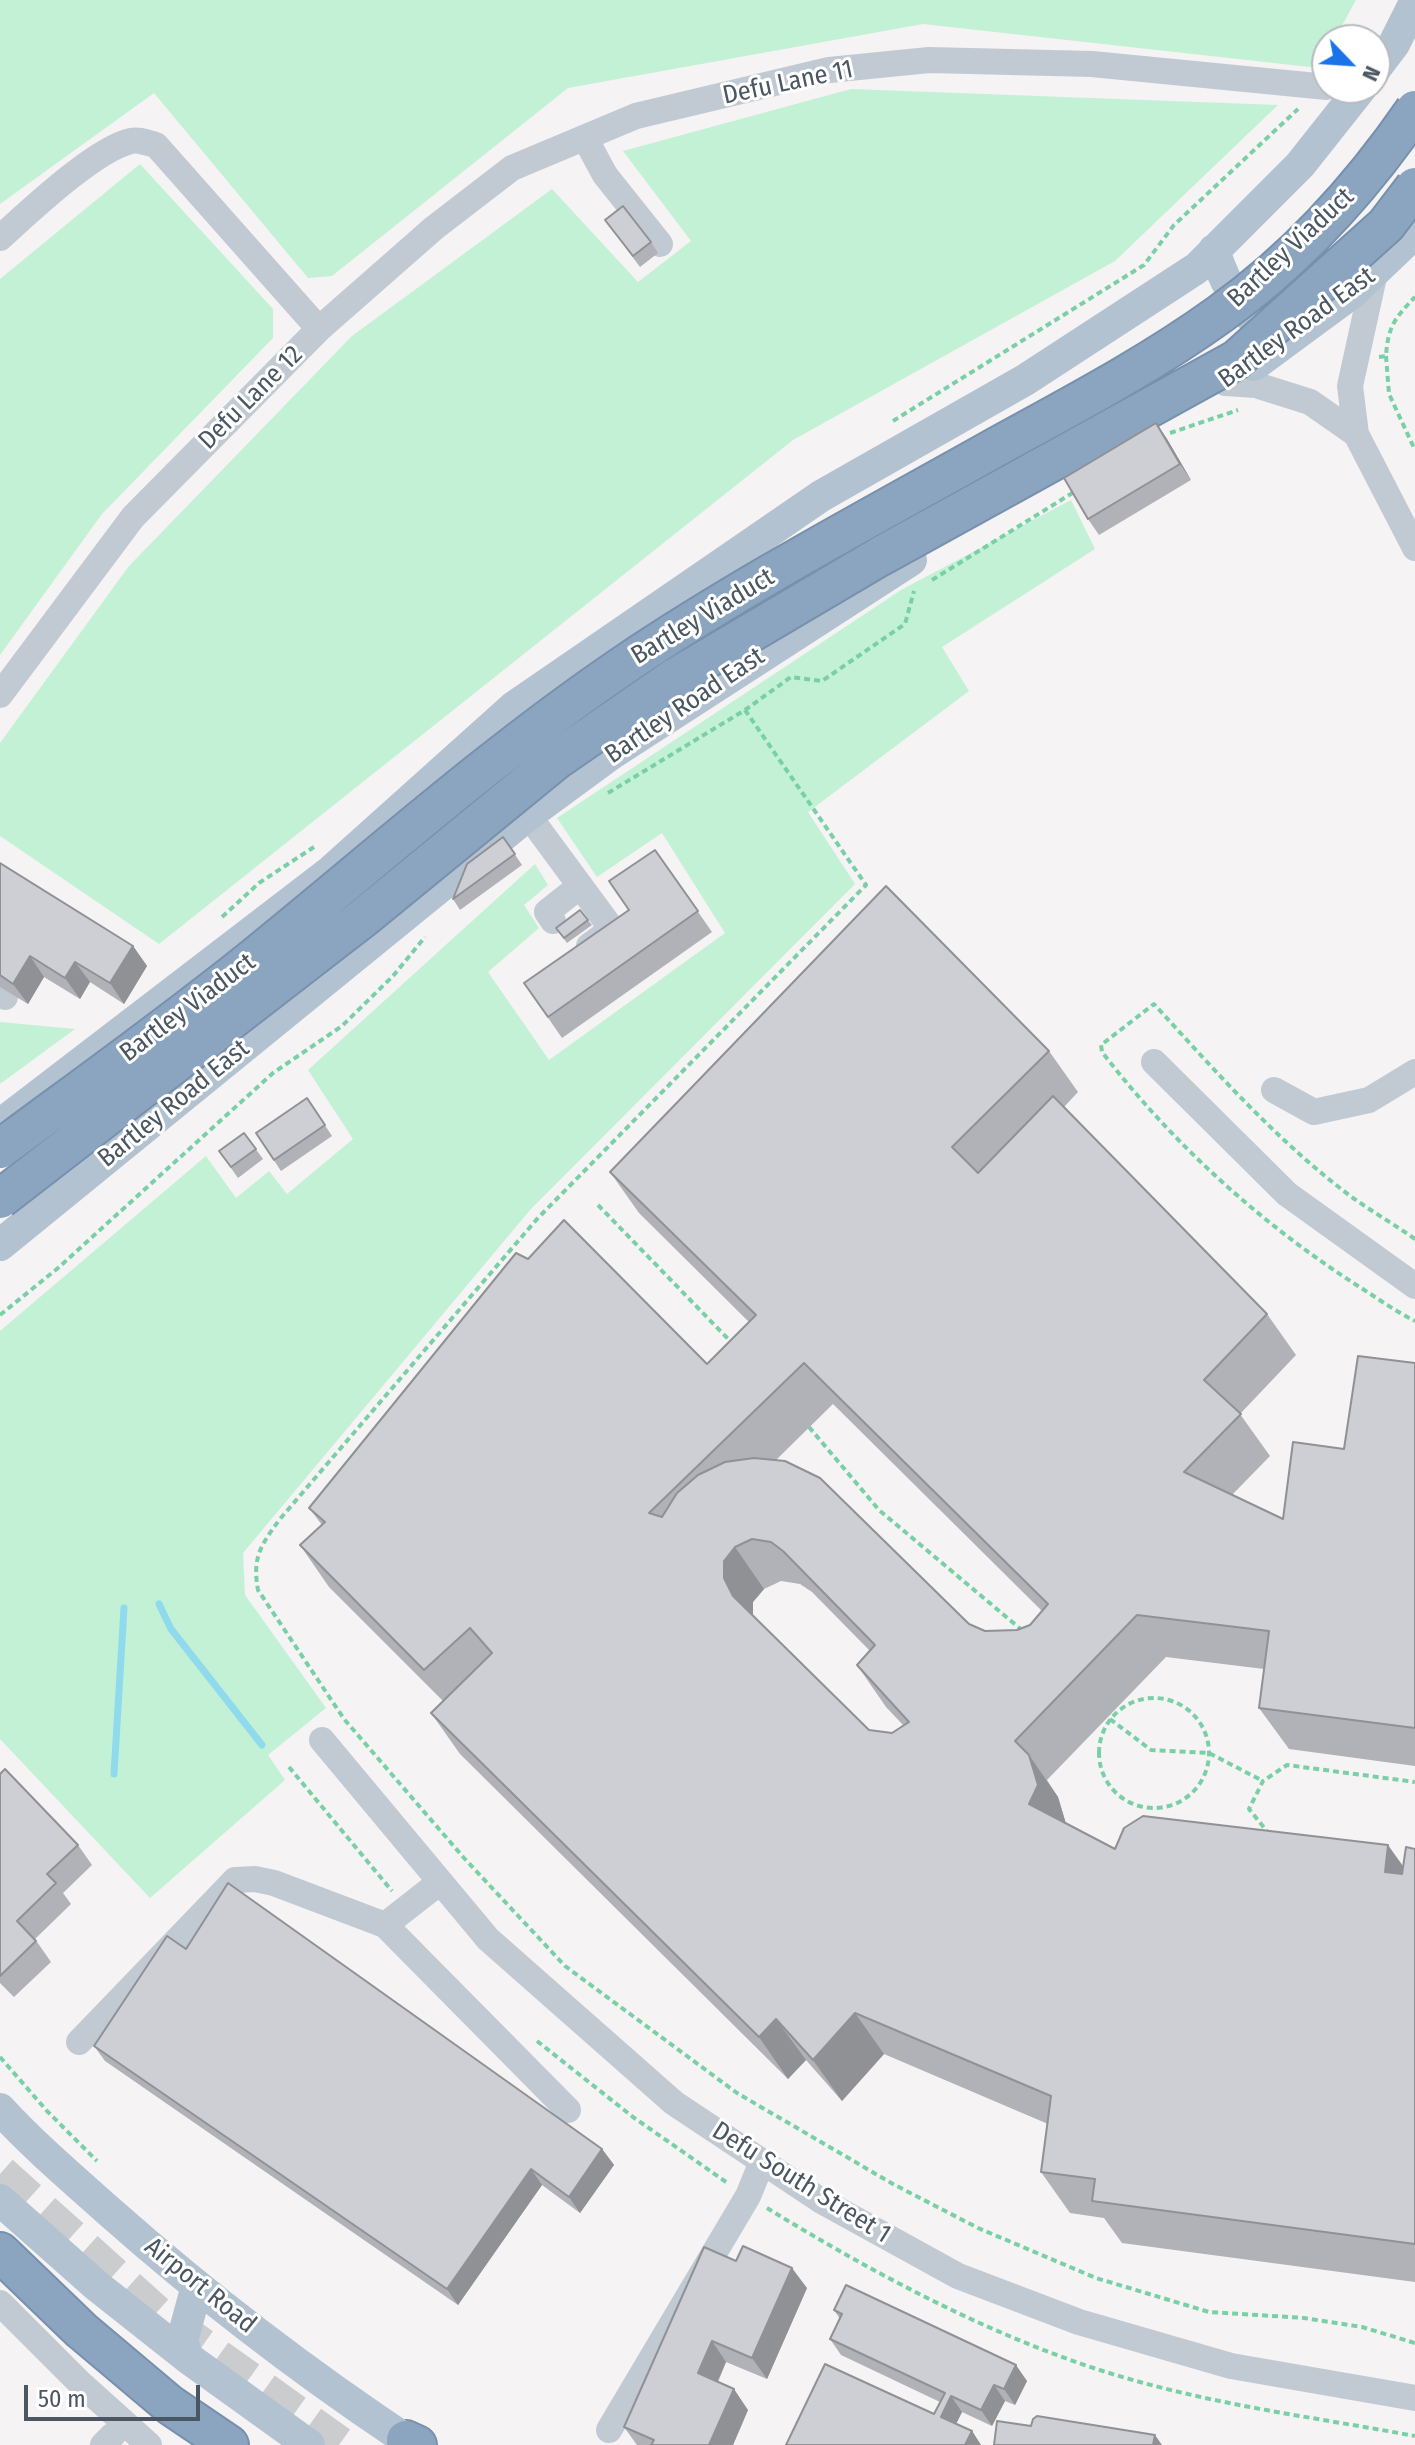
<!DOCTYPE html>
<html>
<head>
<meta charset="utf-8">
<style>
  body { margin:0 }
  #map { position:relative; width:1415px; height:2445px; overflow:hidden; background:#f5f3f3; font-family:"Fira Sans Condensed",sans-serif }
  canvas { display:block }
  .north { position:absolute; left:1311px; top:24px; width:80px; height:80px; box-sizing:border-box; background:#fff; border:2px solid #b7bbc0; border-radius:50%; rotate:115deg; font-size:22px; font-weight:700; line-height:32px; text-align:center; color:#4a5661 }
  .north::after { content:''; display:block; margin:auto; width:28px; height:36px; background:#1a73e8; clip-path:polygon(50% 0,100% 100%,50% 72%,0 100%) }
  .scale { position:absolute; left:24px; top:2385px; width:176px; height:36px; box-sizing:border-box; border:4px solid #4a5661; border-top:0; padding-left:10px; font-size:24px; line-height:28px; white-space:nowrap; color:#4a5661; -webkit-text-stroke:6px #fff; paint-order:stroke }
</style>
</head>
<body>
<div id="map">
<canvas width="1415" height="2445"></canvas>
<div class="north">N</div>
<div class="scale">50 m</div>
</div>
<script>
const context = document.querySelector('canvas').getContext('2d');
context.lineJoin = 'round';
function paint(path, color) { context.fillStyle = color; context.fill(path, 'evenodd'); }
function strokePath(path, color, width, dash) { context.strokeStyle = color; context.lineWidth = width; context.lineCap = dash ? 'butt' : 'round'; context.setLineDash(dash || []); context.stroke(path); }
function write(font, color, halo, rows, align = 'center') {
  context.font = font + ' "Fira Sans Condensed",sans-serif'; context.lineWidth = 6; context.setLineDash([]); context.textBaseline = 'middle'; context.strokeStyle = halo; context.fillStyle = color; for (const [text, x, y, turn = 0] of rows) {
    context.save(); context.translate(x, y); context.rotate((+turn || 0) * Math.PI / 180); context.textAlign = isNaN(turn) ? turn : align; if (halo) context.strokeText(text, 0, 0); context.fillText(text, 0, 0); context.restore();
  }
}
paint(new Path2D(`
  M 0,0 L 1356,0 L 1334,40 L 1327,40 L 1327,53 L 1319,68 L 923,24 L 568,88 L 332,276 L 308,278 L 154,93 L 0,204 Z
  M 851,89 L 1278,105 L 1115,261 L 793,440 L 159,944 L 0,836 L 0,743 L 129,566 L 352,336 L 552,189 L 638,282 L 691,241 L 623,151 Z
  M 140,164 L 273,309 L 273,338 L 102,514 L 0,655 L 0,279 Z
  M 1071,500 L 1095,549 L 942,647 L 969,691 L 808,812 L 855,884 L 530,1210 L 243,1553 L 245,1595 L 326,1708 L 268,1755 L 285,1780 L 150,1898 L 0,1739 L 0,1331 L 206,1156 L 236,1198 L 269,1171 L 287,1194 L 353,1139 L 308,1070 L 535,864 L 548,885 L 524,905 L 539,928 L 488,972 L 549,1060 L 725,933 L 662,833 L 597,877 L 557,818 L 901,590 Z
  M 0,1022 L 75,1029 L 0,1084 Z`), '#c3f1d5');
strokePath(new Path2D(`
  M 159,1604 L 171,1629 L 262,1745
  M 114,1774 L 124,1608`), '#90daee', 7);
strokePath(new Path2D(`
  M 0,2174 L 156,2314 L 339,2445`), '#caccce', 38, [38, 19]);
const highway = new Path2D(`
  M 0,2252 L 81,2330 L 170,2405 L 229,2445
  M 406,2440 L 417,2445`);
strokePath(highway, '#7690ad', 42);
strokePath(new Path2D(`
  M 1386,356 L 1389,394 L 1415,450
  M 1379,357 L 1386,356 C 1388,326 1395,318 1415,297
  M 893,421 L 1144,265 L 1174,225 L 1298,109
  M 1170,433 L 1238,410
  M 932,580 L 1074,492
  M 745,710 L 866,885 L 537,1219 L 280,1519 C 261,1545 252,1557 258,1590 L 344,1719 L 464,1858 L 565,1966 L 737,2093 L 893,2184 L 978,2228 L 1096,2278 L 1209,2312 L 1304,2318 L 1362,2327 L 1415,2343
  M 608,793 L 745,710 L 791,677 L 822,681 L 905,624 L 914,591
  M 222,917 L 259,883 L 314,847
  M 598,1205 L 733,1344
  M 1415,1239 C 1395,1225 1373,1212 1353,1198 C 1279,1143 1216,1072 1154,1004 L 1101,1045 L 1102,1052 C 1173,1144 1260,1223 1358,1286 C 1377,1298 1395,1311 1415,1321
  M 0,1315 L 58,1268 L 273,1073 L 342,1026 L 393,976 L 425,937
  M 809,1427 L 879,1510 L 1023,1631
  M1099 1753a55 55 0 1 1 110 0a55 55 0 1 1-110 0Z
  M 1110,1719 L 1151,1750 L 1209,1753 L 1263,1781
  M 289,1767 L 392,1891
  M 1270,1835 L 1249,1809 L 1263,1781 L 1287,1765 L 1415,1782
  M 537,2041 L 633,2117 L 729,2184
  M 0,2057 L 47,2111 L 97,2161
  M 767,2208 C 881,2278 1011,2347 1140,2382 C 1230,2407 1324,2419 1415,2436`), '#7ad0a6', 4, [6, 4]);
strokePath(new Path2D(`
  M 585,138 L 605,175 L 660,244
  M 0,238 C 29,212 95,149 131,141 C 138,139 148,143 156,145 L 319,329
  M 1375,272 L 1350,386 L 1356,434 L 1415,548
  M 1225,383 L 1256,385 L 1310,402 L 1356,434
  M 0,695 L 133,517 L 319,329 L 434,228 L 512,168 L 636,116 L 829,70 L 929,60 L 1092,64 L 1327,87
  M 528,815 L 612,929 L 589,946
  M 553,921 L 547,912 L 580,886
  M 0,995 L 5,997
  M 1154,1062 L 1287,1194 L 1415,1286
  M 1274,1090 L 1314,1112 L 1369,1100 L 1415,1072
  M 322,1740 L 488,1939 L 674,2103 L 820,2200 L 958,2276 L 1079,2322 L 1231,2366 L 1415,2398
  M 385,1925 L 568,2110
  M 79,2042 L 235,1880 L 255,1879 L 274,1883 L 385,1925 L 440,1882
  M 0,2303 L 79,2382 L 149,2445
  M 609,2430 L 748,2196 L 762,2162
  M 103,2445 L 113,2435`), '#c1cad2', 26);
strokePath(new Path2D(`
  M 1375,69 L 1394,44 L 1415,2
  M 1214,250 C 1229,297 1244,312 1280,345
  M 1254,365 L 1353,292 L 1415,233
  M 0,1125 L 330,872 L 514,707 L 821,496 L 1025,380 L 1197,268 L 1300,165 L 1361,88
  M 0,1245 L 528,815 L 611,754 L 911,560
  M 0,2109 C 34,2146 73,2179 111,2213 C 206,2297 308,2375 414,2445
  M 0,2200 L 97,2286 L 188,2358 L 309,2445
  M 188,2358 L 182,2341 L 197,2286`), '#b3c2d1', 32);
strokePath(highway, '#8ba5c1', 38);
const highwayBridge = new Path2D(`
  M 0,1149 C 85,1086 172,1024 255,957 C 377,858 493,754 624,665 C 741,586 868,519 991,450 C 1069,407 1148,366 1220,314 C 1297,259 1362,187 1415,110
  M 0,1199 L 363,918 L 556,760 L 676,677 L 879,557 L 1236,360 L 1386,225 L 1415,187`);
strokePath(highwayBridge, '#7690ad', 42, []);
strokePath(highwayBridge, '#8ba5c1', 38);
paint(new Path2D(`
  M 605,220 L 651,242 L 658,253 L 640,267 Z
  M 1156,423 L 1167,439 L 1191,480 L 1099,535 L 1088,519 Z
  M 503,837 L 522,865 L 460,910 L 453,899 Z
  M 655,850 L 712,932 L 562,1038 L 524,983 L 629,910 Z
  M 0,863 L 133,946 L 147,966 L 124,1004 L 90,982 L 80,999 L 44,977 L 28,1004 L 0,987 Z
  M 580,910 L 592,925 L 567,943 L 556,928 Z
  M 1049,1051 L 1078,1092 L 1064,1107 L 1267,1314 L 1296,1355 L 1240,1414 L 1270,1456 L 1232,1495 L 1283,1519 L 1344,1449 L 1415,1363 L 1415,1766 L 1289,1749 L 1259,1708 L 1264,1669 L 1166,1657 L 1047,1780 L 1058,1797 L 1066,1824 L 1115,1849 L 1403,1866 L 1415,1849 L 1415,2282 L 1122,2243 L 1104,2218 L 1070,2213 L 1041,2172 L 1048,2124 L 884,2054 L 842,2101 L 806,2060 L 788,2079 L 460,1754 L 431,1713 L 443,1701 L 329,1587 L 300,1545 L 322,1525 L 309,1508 L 707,1364 L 749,1322 L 639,1213 L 610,1172 ZM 833,1404 L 1042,1611 L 1030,1625 L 1017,1630 L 985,1631 L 969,1624 L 776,1460 ZM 781,1581 L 800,1584 L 812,1592 L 870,1651 L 857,1665 L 886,1707 L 903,1725 L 892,1733 L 869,1730 L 753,1616 L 753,1602 L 764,1589 Z
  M 307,1098 L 332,1136 L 281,1171 L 256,1133 Z
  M 244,1133 L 263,1159 L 238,1178 L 219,1151 Z
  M 0,1774 L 78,1845 L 92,1865 L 63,1893 L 71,1904 L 35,1939 L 51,1962 L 14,1997 L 0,1983 Z
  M 186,1949 L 602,2149 L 614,2165 L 580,2213 L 542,2185 L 458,2305 L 105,2061 L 94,2046 Z
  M 736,2261 L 807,2288 L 767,2379 L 726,2362 L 718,2382 L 748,2410 L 733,2445 L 637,2445 L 624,2427 Z
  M 834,2310 L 1027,2381 L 1015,2405 L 1005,2401 L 992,2426 L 962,2412 L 956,2424 L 972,2431 L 981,2445 L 786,2445 L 934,2414 L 940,2402 L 841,2355 L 830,2339 L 840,2319 Z`), '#b0b2b7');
paint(new Path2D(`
  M 1156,423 L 1167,439 L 1191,480 L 1180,464 Z
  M 133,946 L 147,966 L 124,1004 L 110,983 Z
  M 30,956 L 44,977 L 28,1004 L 13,984 Z
  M 75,962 L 90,982 L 80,999 L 65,978 Z
  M 735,1547 L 764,1589 L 753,1602 L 753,1620 L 733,1596 L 724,1578 L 724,1561 Z
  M 1029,1755 L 1058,1797 L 1067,1827 L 1029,1804 Z
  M 1388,1845 L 1415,1883 L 1385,1872 Z
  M 855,2013 L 884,2054 L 842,2101 L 813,2060 Z
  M 776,2019 L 806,2060 L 788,2079 L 759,2037 Z
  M 602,2149 L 614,2165 L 580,2213 L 569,2197 Z
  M 531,2169 L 542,2185 L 458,2305 L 447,2289 Z
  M 792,2268 L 807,2288 L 767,2379 L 752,2358 Z
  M 712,2341 L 726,2362 L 712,2394 L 698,2373 Z
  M 1016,2365 L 1027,2381 L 1015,2405 L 1004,2389 Z
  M 994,2385 L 1005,2401 L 992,2426 L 981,2410 Z
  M 734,2389 L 748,2410 L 733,2445 L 709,2445 Z
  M 951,2396 L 962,2412 L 952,2432 L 941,2417 Z
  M 972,2431 L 981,2445 L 965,2445 Z
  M 1155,2435 L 1162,2445 L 1153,2445 Z`), '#909195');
const building = new Path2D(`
  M 623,206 L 651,242 L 633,256 L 605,220 Z
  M 1156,423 L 1180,464 L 1088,519 L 1064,478 Z
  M 503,837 L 515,854 L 453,899 L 467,864 Z
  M 655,850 L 698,911 L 548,1017 L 524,983 L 629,910 L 609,881 Z
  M 0,863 L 133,946 L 110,983 L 75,962 L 65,978 L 30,956 L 13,984 L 0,975 Z
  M 886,886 L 1049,1051 L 952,1147 L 978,1173 L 1053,1096 L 1267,1314 L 1204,1380 L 1241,1414 L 1184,1472 L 1283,1519 L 1293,1442 L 1344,1449 L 1358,1356 L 1415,1363 L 1415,1728 L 1259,1708 L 1269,1631 L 1137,1615 L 1015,1741 L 1029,1755 L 1038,1785 L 1029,1804 L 1115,1849 L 1124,1828 L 1143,1816 L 1388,1845 L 1385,1872 L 1402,1874 L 1406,1847 L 1415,1849 L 1415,2244 L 1092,2201 L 1095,2179 L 1041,2172 L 1051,2096 L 855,2013 L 813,2060 L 776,2019 L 759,2037 L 431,1713 L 492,1653 L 470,1628 L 424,1670 L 300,1545 L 325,1522 L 309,1508 L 516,1253 L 528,1259 L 564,1220 L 707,1364 L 756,1315 L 610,1172 ZM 804,1363 L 1048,1604 L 1030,1625 L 1017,1630 L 985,1631 L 969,1624 L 820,1478 L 785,1461 L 754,1458 L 725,1462 L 698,1475 L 677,1493 L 662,1517 L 649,1513 ZM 752,1539 L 771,1542 L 783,1551 L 875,1645 L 857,1665 L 909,1722 L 892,1733 L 869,1730 L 733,1596 L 724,1578 L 724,1561 L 735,1547 Z
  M 580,910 L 588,920 L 564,938 L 556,928 Z
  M 307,1098 L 325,1125 L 274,1160 L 256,1133 Z
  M 244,1133 L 256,1149 L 231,1167 L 219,1151 Z
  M 5,1769 L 78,1845 L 47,1874 L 56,1883 L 17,1921 L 36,1941 L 0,1976 L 0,1774 Z
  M 228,1883 L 602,2149 L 569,2197 L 531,2169 L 447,2289 L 94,2046 L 167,1936 L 186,1949 Z
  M 743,2246 L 792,2268 L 752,2358 L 712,2341 L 698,2373 L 734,2389 L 709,2445 L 651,2445 L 654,2440 L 624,2427 L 704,2247 L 736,2261 Z
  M 846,2285 L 1016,2365 L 1004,2389 L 994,2385 L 981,2410 L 951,2396 L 941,2417 L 972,2431 L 965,2445 L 786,2445 L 825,2364 L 934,2414 L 945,2393 L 830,2339 L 842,2314 L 834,2310 Z
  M 1037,2416 L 1155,2435 L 1153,2445 L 994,2445 L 997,2421 L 1031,2426 L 1033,2419 Z`);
paint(building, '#cdcfd5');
strokePath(building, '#909195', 2);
write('26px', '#4a5661', '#fff', [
  ["Defu Lane 11",788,83,-12],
  ["Bartley Viaduct",1291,248,-43],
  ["Bartley Road East",1297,328,-36],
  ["Defu Lane 12",251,398,-45],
  ["Bartley Viaduct",703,617,-31],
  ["Bartley Road East",685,706,-34],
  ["Bartley Viaduct",188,1008,-37],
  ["Bartley Road East",174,1104,-39],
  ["Defu South Street 1",801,2183,32],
  ["Airport Road",200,2286,39]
]);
</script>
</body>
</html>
